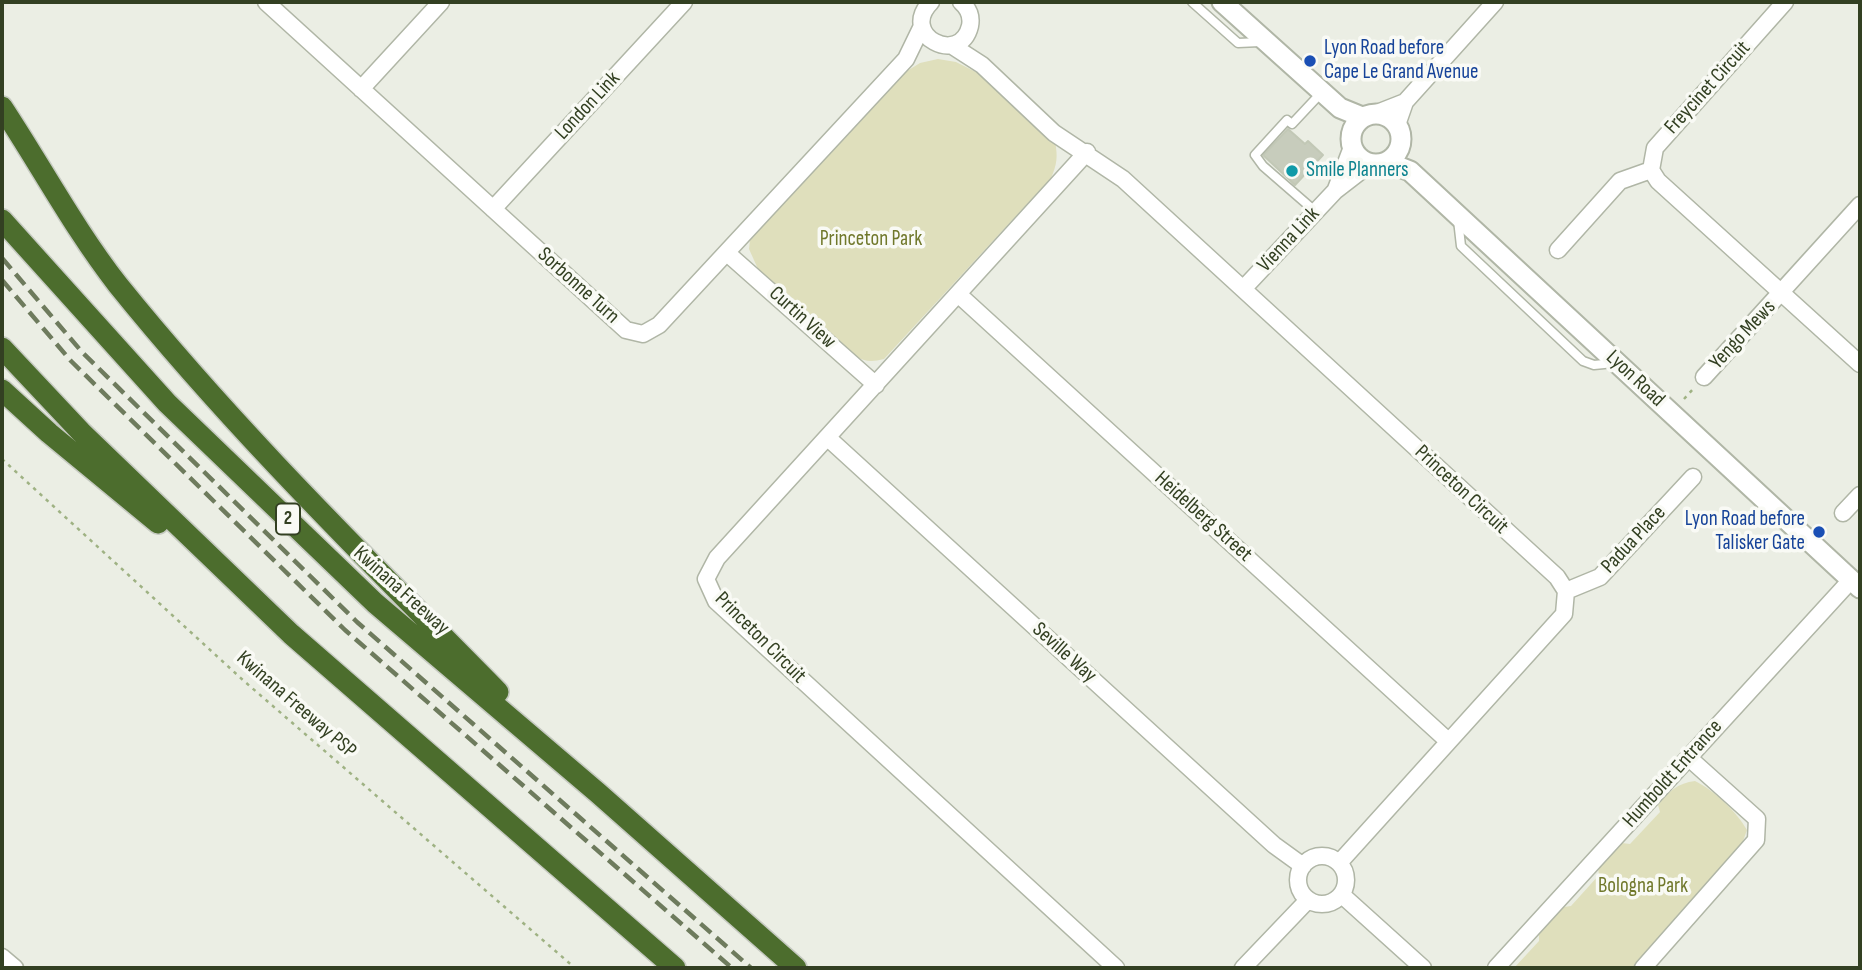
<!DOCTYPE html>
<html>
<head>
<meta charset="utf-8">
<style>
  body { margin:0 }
  #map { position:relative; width:1862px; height:970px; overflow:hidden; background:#ebeee4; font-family:"Sofia Sans Condensed",sans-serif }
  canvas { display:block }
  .frame { position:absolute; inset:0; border:4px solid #334022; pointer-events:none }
</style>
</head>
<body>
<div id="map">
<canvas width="1862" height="970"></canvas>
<div class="frame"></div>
</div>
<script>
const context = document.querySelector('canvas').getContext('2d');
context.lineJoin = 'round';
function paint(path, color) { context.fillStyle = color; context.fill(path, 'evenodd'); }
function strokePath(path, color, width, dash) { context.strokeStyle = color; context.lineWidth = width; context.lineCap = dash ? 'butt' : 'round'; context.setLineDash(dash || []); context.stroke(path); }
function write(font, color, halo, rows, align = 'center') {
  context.font = font + ' "Sofia Sans Condensed",sans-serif'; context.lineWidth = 7; context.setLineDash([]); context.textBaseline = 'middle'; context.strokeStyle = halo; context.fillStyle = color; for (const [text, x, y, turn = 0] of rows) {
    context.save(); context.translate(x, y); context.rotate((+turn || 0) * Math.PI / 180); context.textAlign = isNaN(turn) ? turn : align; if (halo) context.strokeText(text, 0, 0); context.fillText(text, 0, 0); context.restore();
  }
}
paint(new Path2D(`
  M 938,59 L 956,62 L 982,75 L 1055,142 C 1058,156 1057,165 1051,178 L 884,359 C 872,362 865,362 855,356 L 758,269 L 749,249 L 750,240 L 907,71 L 920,63 Z
  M 1695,781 C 1715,791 1736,811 1747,830 L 1742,844 L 1632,968 L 1514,968 L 1539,941 L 1539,933 L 1564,907 L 1571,906 L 1599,875 L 1598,867 L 1622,843 L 1630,844 L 1660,812 L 1658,805 C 1669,791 1678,783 1695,781 Z`), '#dfdfbc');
const building = new Path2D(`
  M 1288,129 L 1305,144 L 1308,141 L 1323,155 L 1295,185 L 1263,155 Z`);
paint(building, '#c7ccbc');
strokePath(building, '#c2c8b6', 2);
const service = new Path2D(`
  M 1192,2 L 1238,43 L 1260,42
  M 1316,212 L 1263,166 L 1255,155 L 1287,120 L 1292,124 L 1322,92
  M 1458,220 L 1461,246 L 1583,361 L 1594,365 L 1614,363`);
const minor = new Path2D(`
  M 266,2 L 626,330 L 643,334 L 659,325 L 906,59 L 922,26
  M 931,2 C 898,35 960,67 970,26 C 972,16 968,8 961,2
  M 1785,2 L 1655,148 L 1651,170 L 1658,181 L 1860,364
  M 951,45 L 982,65 L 1054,133 L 1123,179 L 1557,577 L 1566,591 L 1564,614 L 1339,863
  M 361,89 L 441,2
  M 1377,113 L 1405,102
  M 1397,125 L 1405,102 L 1495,2
  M 1087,152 L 717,558 L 706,579 L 716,601 L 1116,968
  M 1336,189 L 1352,147
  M 493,209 L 684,2
  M 1558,250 L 1620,181 L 1651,170
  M 727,253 L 876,385
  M 1243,289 L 1335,191 L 1370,164
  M 958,294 L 1448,741
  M 1704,377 L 1860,205
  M 828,438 L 1274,845 L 1303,866
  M 1843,513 L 1860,495
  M 1566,591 L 1600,577 L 1693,477
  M1298 880a24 24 0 1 1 48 0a24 24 0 1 1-48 0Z
  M 1342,895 L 1423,968
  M 2,957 L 15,968
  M 1243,968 L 1308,900
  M 1496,968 L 1851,580
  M 1643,968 L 1756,840 L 1757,819 L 1689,758`);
const tertiary = new Path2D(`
  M 1222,2 L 1340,108 L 1362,117
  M1351 139a25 25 0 1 1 50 0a25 25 0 1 1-50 0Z
  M 1387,162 L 1410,171 L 1860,588`);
const motorway = new Path2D(`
  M 2,107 C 41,166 75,230 118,285 C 234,429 368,560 498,692
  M 2,220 L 167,403 L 375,603 L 598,793 L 796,968
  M 2,348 L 81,432 L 291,634 L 675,968
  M 2,390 L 49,433 L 158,523`);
strokePath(service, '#b0b6a6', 11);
strokePath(minor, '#b0b6a6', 19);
strokePath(tertiary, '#b0b6a6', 23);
strokePath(motorway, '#c6cac1', 24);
strokePath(new Path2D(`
  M 1684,399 L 1694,388
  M 2,459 L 244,681 L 575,968`), '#9fb283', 2.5, [3.5, 5]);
strokePath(service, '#fff', 8);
strokePath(minor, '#fff', 16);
strokePath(tertiary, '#fff', 19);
strokePath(motorway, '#4c6d2d', 21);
strokePath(new Path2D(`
  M 2,258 L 82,352 L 357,622 L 751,968
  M 2,280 L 71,361 L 345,630 L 732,968`), '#6e7b5d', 4.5, [14, 7]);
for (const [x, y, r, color] of [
  [1310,61,7,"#1a4fb4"],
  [1292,171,7,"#0f9aa8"],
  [1819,532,7,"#1a4fb4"]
]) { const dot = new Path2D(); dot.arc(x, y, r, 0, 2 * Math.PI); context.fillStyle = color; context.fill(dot); strokePath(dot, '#f9faf5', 2.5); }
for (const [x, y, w] of [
  [288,519,24]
]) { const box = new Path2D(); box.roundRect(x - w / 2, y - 15.5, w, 31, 5); context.fillStyle = '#f9faf5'; context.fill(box); strokePath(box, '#334022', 2); }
write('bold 19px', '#334022', null, [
  ["2",288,519]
]);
write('21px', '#164399', '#f9faf5', [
  ["Lyon Road before",1324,49],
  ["Cape Le Grand Avenue",1324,73],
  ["Lyon Road before",1805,520,"right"],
  ["Talisker Gate",1805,544,"right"]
], 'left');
write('21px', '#334022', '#f9faf5', [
  ["Freycinet Circuit",1708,88,-48],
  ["London Link",588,106,-47],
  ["Vienna Link",1289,240,-47],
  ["Sorbonne Turn",578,286,42],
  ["Curtin View",802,318,42],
  ["Yengo Mews",1743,335,-47],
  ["Lyon Road",1635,379,43],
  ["Princeton Circuit",1461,490,43],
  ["Heidelberg Street",1203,517,42],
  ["Padua Place",1634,540,-47],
  ["Kwinana Freeway",401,591,42],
  ["Princeton Circuit",760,638,45],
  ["Seville Way",1064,653,42],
  ["Kwinana Freeway PSP",296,705,41],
  ["Humboldt Entrance",1673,774,-48]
]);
write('21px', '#0d838f', '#f9faf5', [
  ["Smile Planners",1306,171]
], 'left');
write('21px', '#70782b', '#f9faf5', [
  ["Princeton Park",871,240],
  ["Bologna Park",1643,887]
]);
</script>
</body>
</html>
